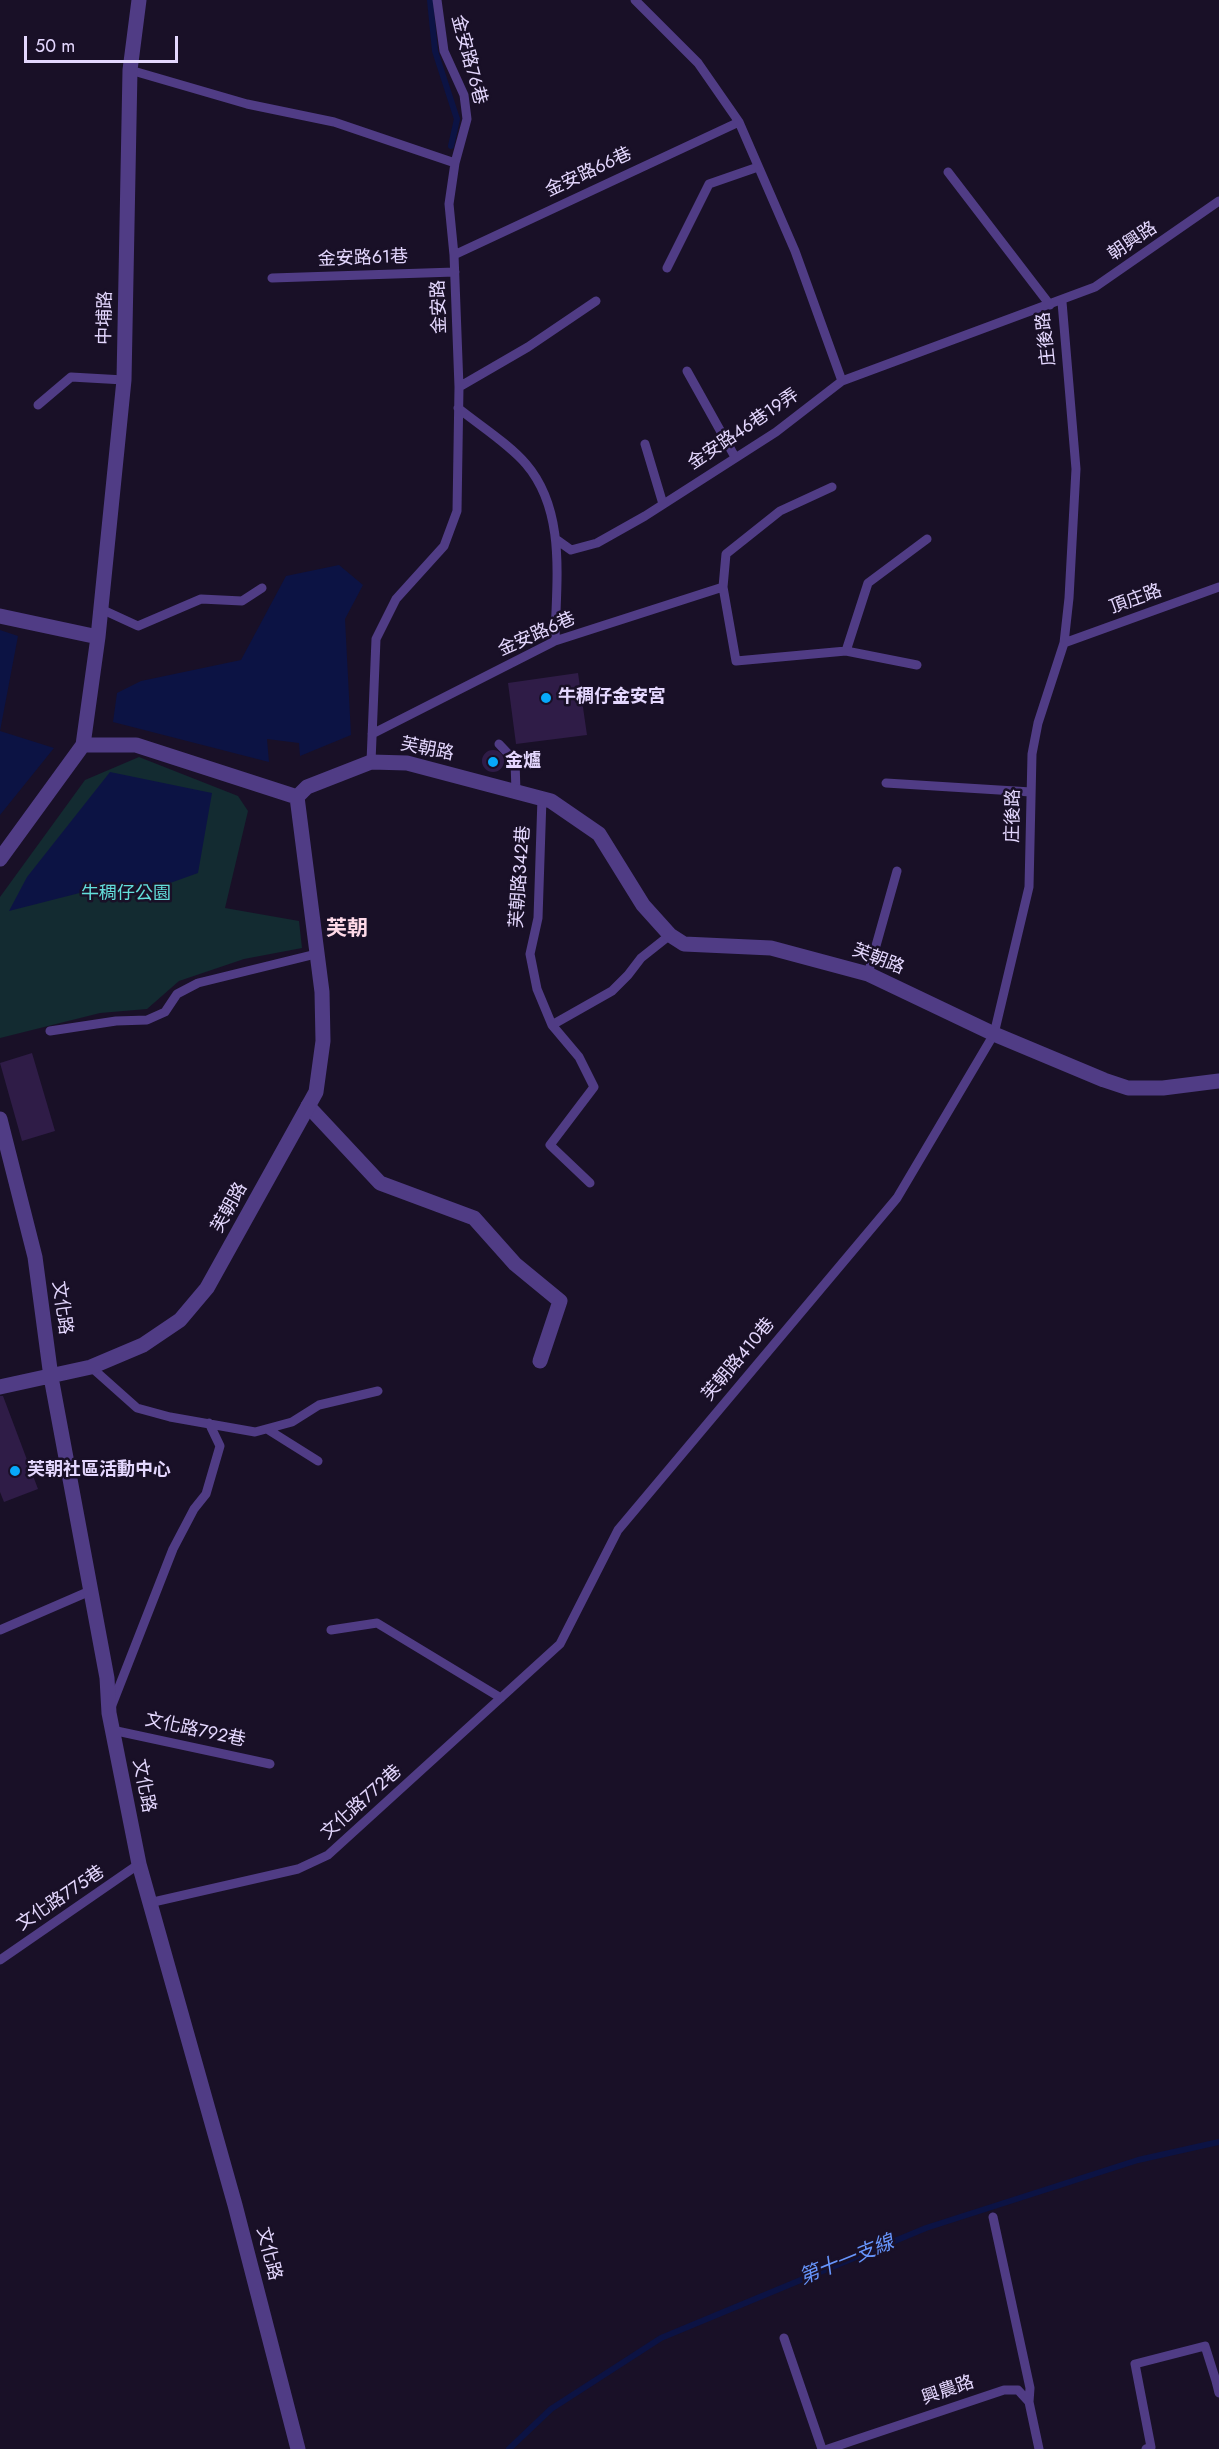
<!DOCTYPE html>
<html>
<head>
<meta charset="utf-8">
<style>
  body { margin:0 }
  #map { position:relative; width:1219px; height:2449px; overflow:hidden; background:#191027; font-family:Jost,sans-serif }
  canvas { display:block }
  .scale { position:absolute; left:24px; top:36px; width:154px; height:27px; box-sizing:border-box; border:3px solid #e4d7fe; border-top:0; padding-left:8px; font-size:18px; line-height:21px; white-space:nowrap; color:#e4d7fe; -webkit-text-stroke:4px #191027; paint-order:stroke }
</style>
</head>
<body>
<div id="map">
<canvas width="1219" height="2449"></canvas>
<div class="scale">50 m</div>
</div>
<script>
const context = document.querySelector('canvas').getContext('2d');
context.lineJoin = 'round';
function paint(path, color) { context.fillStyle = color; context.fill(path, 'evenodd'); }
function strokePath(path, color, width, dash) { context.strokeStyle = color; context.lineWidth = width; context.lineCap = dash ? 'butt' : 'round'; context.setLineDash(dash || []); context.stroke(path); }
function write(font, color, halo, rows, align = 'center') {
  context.font = font + ' Jost,"Noto Sans TC",sans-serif'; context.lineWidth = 5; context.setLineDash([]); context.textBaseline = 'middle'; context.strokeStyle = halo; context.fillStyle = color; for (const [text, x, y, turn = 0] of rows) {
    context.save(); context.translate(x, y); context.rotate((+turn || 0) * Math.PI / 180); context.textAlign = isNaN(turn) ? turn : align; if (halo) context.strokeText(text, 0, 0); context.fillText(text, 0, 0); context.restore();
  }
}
paint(new Path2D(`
  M 139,757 L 238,796 L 248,811 L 225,908 L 299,921 L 302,948 L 244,959 L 179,981 L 147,1009 L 100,1013 L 0,1038 L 0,897 L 85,780 Z`), '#132b31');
paint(new Path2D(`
  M 339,565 L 363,585 L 345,619 L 351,735 L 300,756 L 299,743 L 267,739 L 269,762 L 113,722 L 117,693 L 141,681 L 241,660 L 286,576 Z
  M 0,630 L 18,636 L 0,731 L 54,748 L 0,815 Z
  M 110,772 L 212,793 L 198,873 L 159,887 L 107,886 L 9,911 L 27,877 Z`), '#0c1344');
strokePath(new Path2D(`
  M 430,0 L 435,51 L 457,119 L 451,146
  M 509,2449 L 551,2409 L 661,2338 L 926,2228 L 1138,2160 L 1219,2142`), '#0c1344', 6);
paint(new Path2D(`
  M 578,673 L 587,735 L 516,744 L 508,683 Z
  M482 761a11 11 0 1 1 22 0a11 11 0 1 1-22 0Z
  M 32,1053 L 55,1131 L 22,1141 L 0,1063 Z
  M 0,1396 L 3,1396 L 38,1489 L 4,1502 L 0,1492 Z`), '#2f1c47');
strokePath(new Path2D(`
  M 635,0 L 698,63 L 739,122 L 795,251 L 842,381 L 1095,287 L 1219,201
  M 130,70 L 247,104 L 334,122 L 455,163
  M 948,172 L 1050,305
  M 454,255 L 739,122
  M 667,268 L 709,184 L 758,167
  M 272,278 L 455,272
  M 687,371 L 735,457
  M 459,387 L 528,347 L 596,301
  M 38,405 L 71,377 L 124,380
  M 458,408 C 479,425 509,444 526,464 C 567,512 556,582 555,641
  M 645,444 L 663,504
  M 557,540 L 571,550 L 597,543 L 645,516 L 776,432 L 842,381
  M 723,587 L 726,554 L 780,511 L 832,487
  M 101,609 L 138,626 L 201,599 L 242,601 L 262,588
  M 1064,643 L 1219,587
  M 846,651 L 917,665
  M 372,734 L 555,641 L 723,587 L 736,661 L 846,651 L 868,583 L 927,539
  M 499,744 L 515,761 L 516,792
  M 371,762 L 376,639 L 396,599 L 444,546 L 457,511 L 459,387 L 454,255 L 449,204 L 455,163 L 467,119 L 464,95 L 444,51 L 437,0
  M 886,783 L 1031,792
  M 542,798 L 538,918 L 530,954 L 537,989 L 552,1025 L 579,1057 L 594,1087 L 550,1145 L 590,1183
  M 868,974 L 897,871
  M 552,1025 L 612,991 L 628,975 L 641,958 L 670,935
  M 50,1031 L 116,1021 L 147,1020 L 165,1012 L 177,994 L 198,983 L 316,954
  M 91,1367 L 137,1408 L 170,1417 L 255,1432 L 292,1422 L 319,1405 L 378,1391
  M 267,1429 L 318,1461
  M 0,1630 L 90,1591
  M 331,1630 L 377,1623 L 501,1698
  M 110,1710 L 173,1549 L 194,1509 L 206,1494 L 220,1446 L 209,1423
  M 112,1730 L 270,1764
  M 149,1903 L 298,1869 L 328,1855 L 560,1644 L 618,1530 L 897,1198 L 994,1034 L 1029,887 L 1032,754 L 1038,723 L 1064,643 L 1069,598 L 1076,469 L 1062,302
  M 0,1960 L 139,1864
  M 993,2217 L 1030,2388 L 1029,2402
  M 784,2338 L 822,2449
  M 1216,2381 L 1219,2393
  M 828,2449 L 1004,2390 L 1018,2390 L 1029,2402 L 1039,2449
  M 1146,2449 L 1151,2447 L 1135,2364 L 1205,2346 L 1216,2381 L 1219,2381`), '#503c85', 9);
strokePath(new Path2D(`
  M 308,1106 L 380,1183 L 474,1218 L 515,1264 L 560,1301 L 540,1361`), '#503c85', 15);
strokePath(new Path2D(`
  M 0,616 L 98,637
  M 83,745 L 136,745 L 297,797
  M 297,797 L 307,787 L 371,762 L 407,763 L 551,801 L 599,834 L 643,905 L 670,935 L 684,944 L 771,948 L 868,974 L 994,1034 L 1104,1080 L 1128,1088 L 1163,1088 L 1219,1081
  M 0,859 L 83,745 L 98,637 L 124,380 L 130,70 L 139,0
  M 0,1119 L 35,1257 L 51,1377 L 107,1678 L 109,1713 L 139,1864 L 235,2205 L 298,2449
  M 0,1387 L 91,1367 L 143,1345 L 180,1320 L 207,1288 L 316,1092 L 323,1041 L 322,992 L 297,797`), '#503c85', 15);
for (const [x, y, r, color] of [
  [546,698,6,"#07a9fa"],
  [493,762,6,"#07a9fa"],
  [15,1471,6,"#07a9fa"]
]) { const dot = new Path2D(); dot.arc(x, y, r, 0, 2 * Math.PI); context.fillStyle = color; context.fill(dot); strokePath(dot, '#191027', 2); }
write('18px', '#e4d7fe', '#191027', [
  ["金安路76巷",468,60,75],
  ["金安路66巷",589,173,-25],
  ["朝興路",1133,242,-34],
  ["金安路61巷",363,259,-2],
  ["金安路",440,307,-92],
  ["中埔路",106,318,-89],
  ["庄後路",1047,339,-96],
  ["金安路46巷19弄",744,430,-34],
  ["頂庄路",1136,600,-20],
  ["金安路6巷",537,635,-24],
  ["芙朝路",427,750,11],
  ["庄後路",1014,816,-89],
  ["芙朝路342巷",521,877,-86],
  ["芙朝路",878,960,21],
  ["芙朝路",230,1208,-61],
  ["文化路",61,1308,82],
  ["芙朝路410巷",739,1360,-50],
  ["文化路792巷",195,1731,12],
  ["文化路",143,1786,79],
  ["文化路772巷",362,1803,-42],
  ["文化路775巷",61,1899,-34],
  ["文化路",268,2254,76],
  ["興農路",948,2391,-19]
]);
write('bold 18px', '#e4d7fe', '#191027', [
  ["牛稠仔金安宮",558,698],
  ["金爐",505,762],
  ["芙朝社區活動中心",27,1471]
], 'left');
write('18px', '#63dedb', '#191027', [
  ["牛稠仔公園",126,895]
]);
write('italic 20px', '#6795fc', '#191027', [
  ["第十一支線",847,2261,-22]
]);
write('bold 21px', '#fed9e8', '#191027', [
  ["芙朝",347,930]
]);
</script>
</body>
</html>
